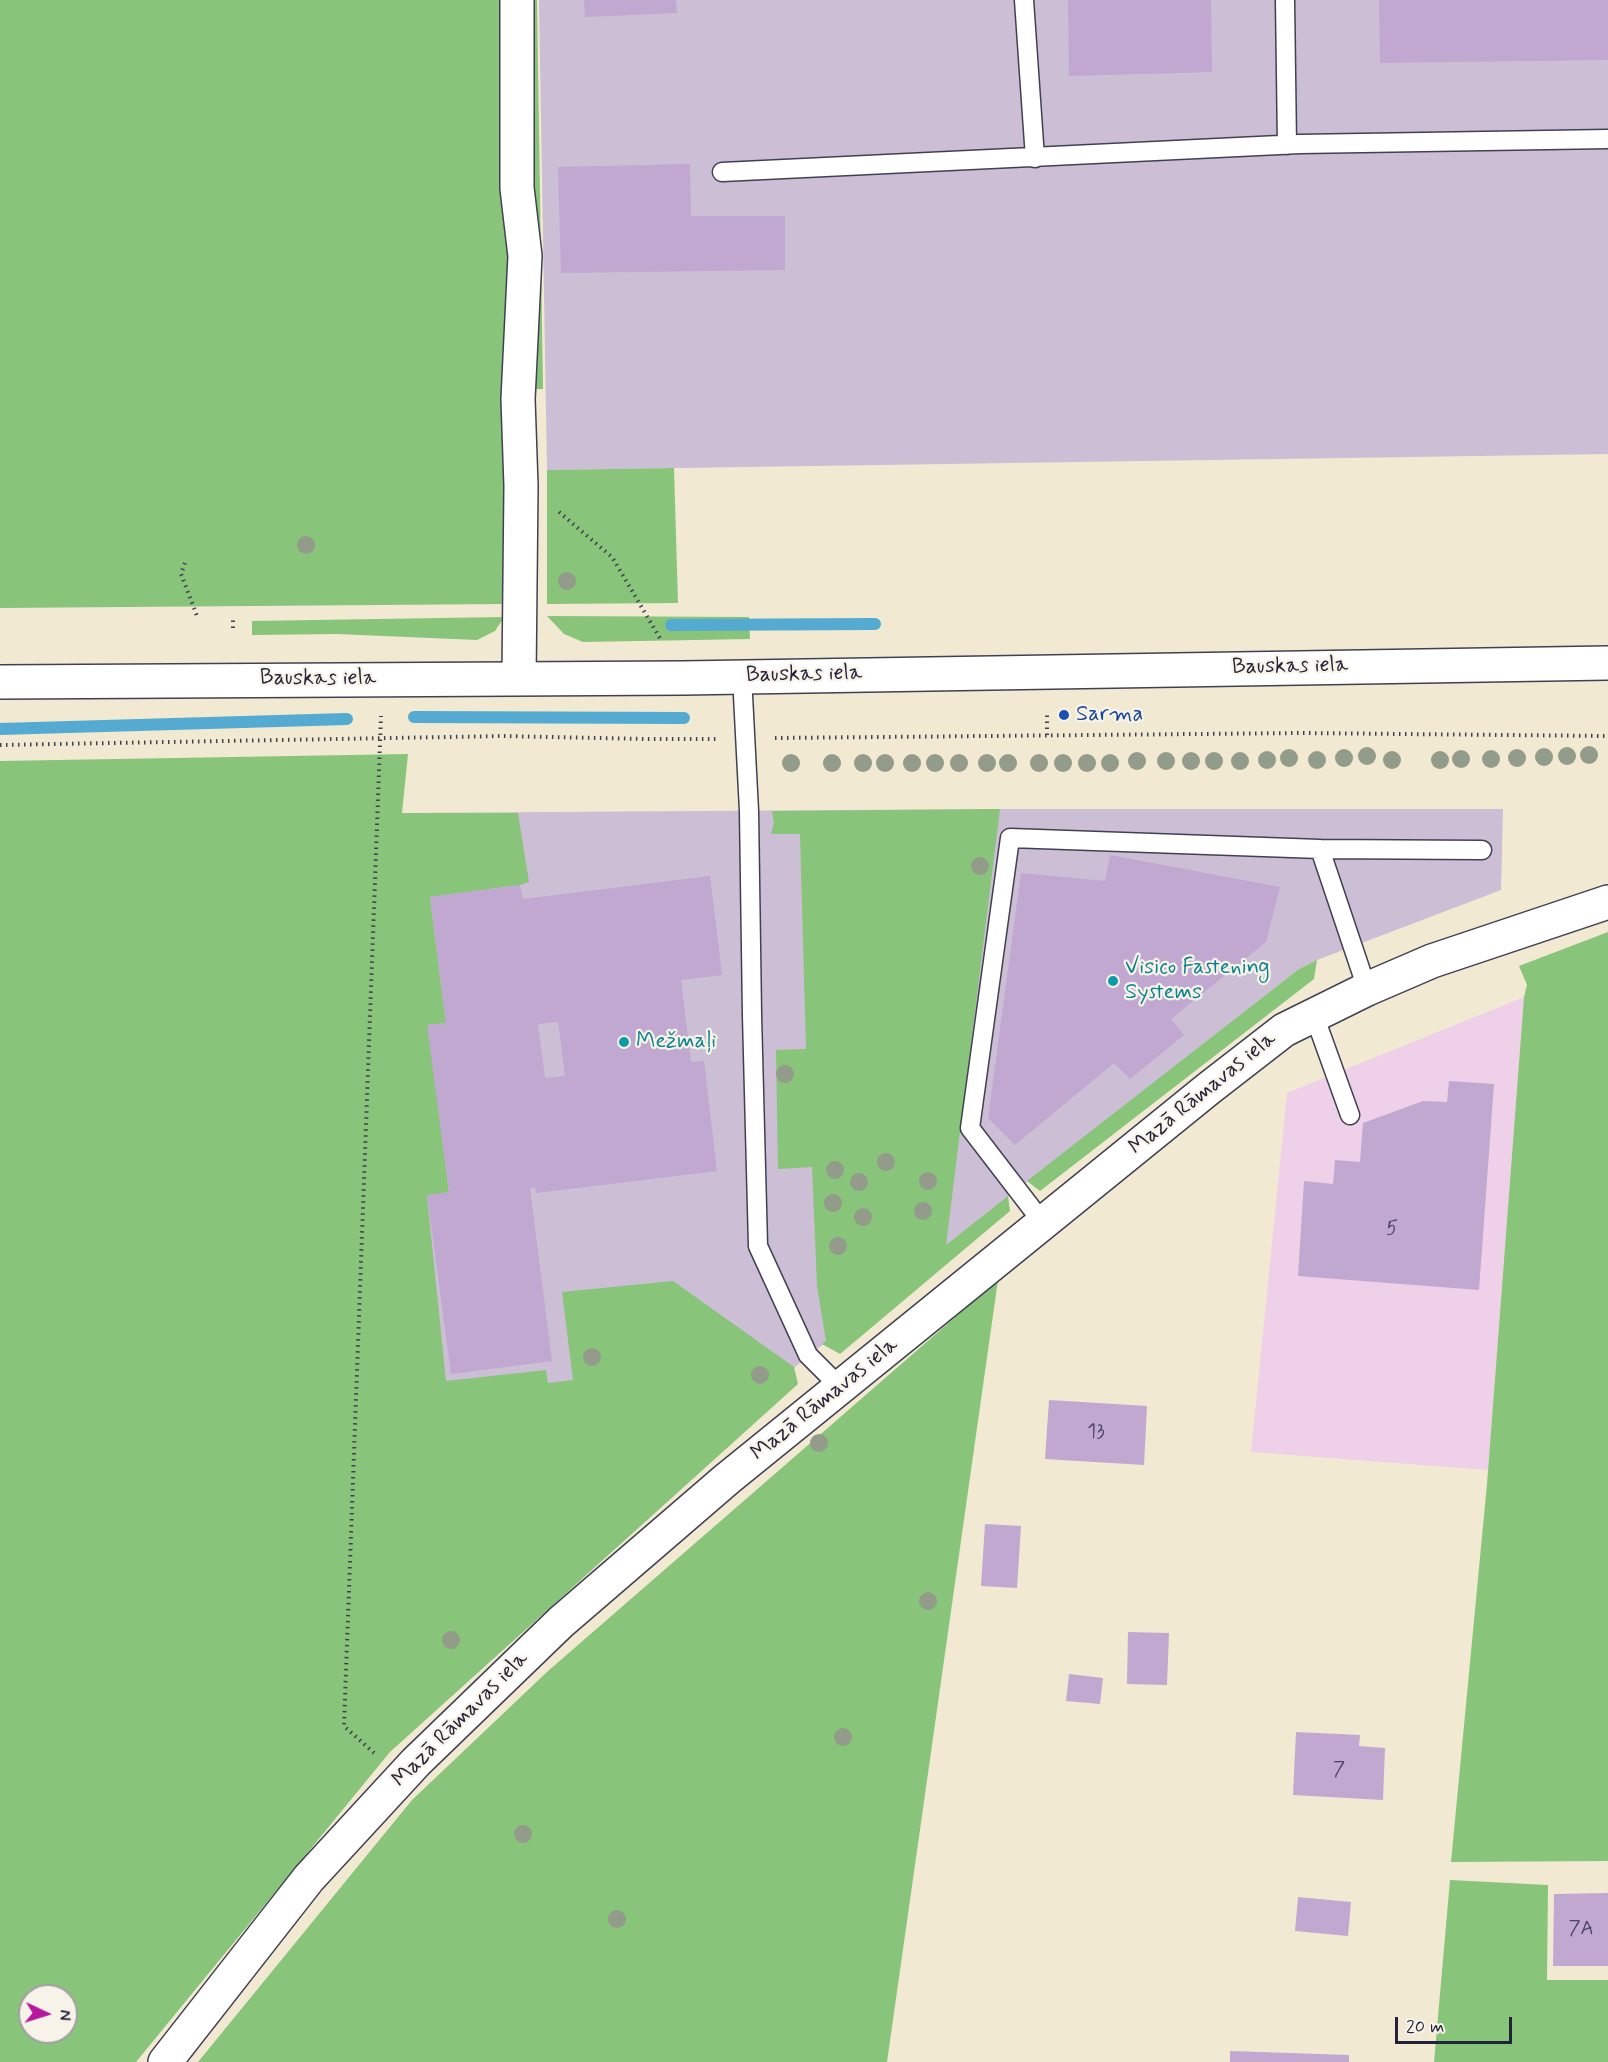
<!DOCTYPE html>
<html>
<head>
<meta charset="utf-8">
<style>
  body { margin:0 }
  #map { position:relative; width:1608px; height:2062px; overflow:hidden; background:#f1e9d2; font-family:Mynerve,sans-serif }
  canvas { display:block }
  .north { position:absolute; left:18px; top:1984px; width:60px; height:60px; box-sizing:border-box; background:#f7f3e8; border:2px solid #a29fa3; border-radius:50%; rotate:94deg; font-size:16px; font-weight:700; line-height:24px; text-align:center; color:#22223b }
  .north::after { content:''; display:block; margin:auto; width:21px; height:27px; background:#b5179e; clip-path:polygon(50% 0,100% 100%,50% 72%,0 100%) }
  .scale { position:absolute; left:1395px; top:2017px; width:117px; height:27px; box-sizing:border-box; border:3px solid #22223b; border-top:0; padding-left:8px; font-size:18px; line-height:21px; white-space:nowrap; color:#22223b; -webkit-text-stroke:4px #f7f3e8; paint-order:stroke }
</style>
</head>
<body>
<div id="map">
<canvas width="1608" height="2062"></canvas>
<div class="north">N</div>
<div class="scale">20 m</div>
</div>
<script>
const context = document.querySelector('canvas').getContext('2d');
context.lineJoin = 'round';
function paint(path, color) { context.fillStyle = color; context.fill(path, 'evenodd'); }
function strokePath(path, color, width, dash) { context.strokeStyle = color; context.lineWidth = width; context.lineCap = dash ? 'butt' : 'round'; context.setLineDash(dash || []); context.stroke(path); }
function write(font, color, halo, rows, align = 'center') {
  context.font = font + ' Mynerve,sans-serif'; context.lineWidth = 4.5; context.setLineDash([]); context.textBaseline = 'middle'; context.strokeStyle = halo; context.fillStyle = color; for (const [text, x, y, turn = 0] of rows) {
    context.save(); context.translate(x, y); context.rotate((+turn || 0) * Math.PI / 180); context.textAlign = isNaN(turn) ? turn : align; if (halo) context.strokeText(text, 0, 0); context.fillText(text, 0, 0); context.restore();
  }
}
paint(new Path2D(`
  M 1524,997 L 1488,1470 L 1251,1452 L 1287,1093 Z`), '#eed0e8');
paint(new Path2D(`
  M 539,0 L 1608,0 L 1608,454 L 547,470 Z
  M 1000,809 L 1503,809 L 1501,890 L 1317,960 L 1299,969 L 945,1246 L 795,1367 L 381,1740 L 402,813 Z`), '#ccbed4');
paint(new Path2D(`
  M 0,0 L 537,0 L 543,389 L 503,389 L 504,604 L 0,608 Z
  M 674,468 L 678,603 L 547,604 L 547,470 Z
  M 547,616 L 749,617 L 750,639 L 583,642 L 564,634 Z
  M 504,617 L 495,631 L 477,640 L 337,634 L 252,635 L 252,621 Z
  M 408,754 L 402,813 L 518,813 L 529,882 L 520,885 L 430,897 L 446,1023 L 428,1025 L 449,1192 L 427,1196 L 446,1381 L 546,1370 L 548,1383 L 573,1380 L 562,1292 L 673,1281 L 794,1367 L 798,1384 L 390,1752 L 136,2062 L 0,2062 L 0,761 ZM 30,1996 L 66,1996 L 66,2032 L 30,2032 Z
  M 1000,809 L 946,1245 L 1008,1196 L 1010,1211 L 840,1354 L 822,1344 L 826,1341 L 817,1286 L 812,1167 L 778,1169 L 776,1050 L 806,1049 L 800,834 L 771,834 L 774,823 L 772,811 Z
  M 1608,932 L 1608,1861 L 1451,1862 L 1487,1484 L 1524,997 L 1527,985 L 1519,966 Z
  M 1317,960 L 1314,979 L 1040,1191 L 1027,1181 L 1299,969 Z
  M 998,1280 L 887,2062 L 198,2062 L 412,1800 L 548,1671 Z
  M 1450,1880 L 1548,1885 L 1547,1980 L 1608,1980 L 1608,2062 L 1434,2062 Z`), '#88c479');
strokePath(new Path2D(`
  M 671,625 L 875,624
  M 414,717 L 684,718
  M 0,729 L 347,719`), '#54aad0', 12);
paint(new Path2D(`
  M 584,0 L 676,0 L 677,13 L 585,17 Z
  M 1068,0 L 1211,0 L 1212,72 L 1069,76 Z
  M 1379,0 L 1608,0 L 1608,60 L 1380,63 Z
  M 690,164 L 691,216 L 785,216 L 785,270 L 561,273 L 558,167 Z
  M 1110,855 L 1280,887 L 1266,942 L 1171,1019 L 1184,1035 L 1130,1079 L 1114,1063 L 1015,1145 L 988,1118 L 1021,873 L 1105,881 Z
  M 710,876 L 722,975 L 681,980 L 691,1062 L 704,1061 L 717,1171 L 536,1193 L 535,1187 L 530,1188 L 552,1361 L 451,1374 L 427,1195 L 449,1192 L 427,1025 L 446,1023 L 430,897 L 520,885 L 523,899 ZM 558,1022 L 565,1076 L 545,1078 L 538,1024 Z
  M 1449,1081 L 1494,1084 L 1479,1290 L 1298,1276 L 1304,1181 L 1333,1184 L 1335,1160 L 1360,1162 L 1363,1123 L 1423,1101 L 1447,1102 Z
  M 1049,1400 L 1147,1406 L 1144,1465 L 1045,1459 Z
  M 985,1524 L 1021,1526 L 1017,1588 L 981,1586 Z
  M 1128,1632 L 1169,1633 L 1167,1685 L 1127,1684 Z
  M 1069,1674 L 1103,1678 L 1100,1704 L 1066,1701 Z
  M 1296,1732 L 1360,1735 L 1359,1746 L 1385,1748 L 1383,1800 L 1293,1795 Z
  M 1608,1893 L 1608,1966 L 1553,1966 L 1554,1894 Z
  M 1298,1897 L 1351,1902 L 1348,1936 L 1295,1931 Z
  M 1230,2051 L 1349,2055 L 1349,2062 L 1230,2062 Z`), '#c1a8d1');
const lane = new Path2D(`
  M 1024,0 L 1035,158
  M 1285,0 L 1287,145
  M 722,172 L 1300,144 L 1608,139
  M 742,676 L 749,811 L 752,1015 L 758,1246 L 808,1355 L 841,1388
  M 1320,849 L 1482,850
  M 1314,1015 L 1350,1115
  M 1043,1223 L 970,1128 L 1010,838 L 1320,849 L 1367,989`);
const street = new Path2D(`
  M 517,0 L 517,188 L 525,256 L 518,399 L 521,486 L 519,678
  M 165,2062 L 309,1878 L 416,1762 L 561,1622 L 727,1479 L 1208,1089 L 1284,1030 L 1367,989 L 1432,961 L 1608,902`);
const secondary = new Path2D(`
  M 0,682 L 683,678 L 1608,663`);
strokePath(lane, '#414052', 21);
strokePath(street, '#414052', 36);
strokePath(secondary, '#414052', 36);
strokePath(new Path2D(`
  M 559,512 L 612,557 L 661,640
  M 185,563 L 181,574 L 197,616
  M 233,628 L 233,616
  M 1047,735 L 1047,715
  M 775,738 L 1301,733 L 1608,736
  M 0,745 L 503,736 L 646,739 L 716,739
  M 374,1753 L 344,1726 L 381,716`), '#414052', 4, [1.5, 4.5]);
strokePath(lane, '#fff', 18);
strokePath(street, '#fff', 33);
strokePath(secondary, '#fff', 33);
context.fillStyle = '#939b8b';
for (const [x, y] of [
  [306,545],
  [567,581],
  [1589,755],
  [1367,756],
  [1567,756],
  [1544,757],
  [1289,758],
  [1344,758],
  [1517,758],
  [1461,759],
  [1491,759],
  [1267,760],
  [1317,760],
  [1392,760],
  [1440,760],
  [1137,761],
  [1166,761],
  [1191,761],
  [1214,761],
  [1240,761],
  [791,763],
  [832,763],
  [863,763],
  [885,763],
  [912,763],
  [935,763],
  [959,763],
  [987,763],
  [1008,763],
  [1039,763],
  [1063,763],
  [1087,763],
  [1110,763],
  [980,866],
  [785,1074],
  [886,1162],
  [835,1170],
  [928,1181],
  [859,1182],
  [833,1203],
  [923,1211],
  [863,1217],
  [838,1246],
  [592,1357],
  [760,1375],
  [819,1443],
  [928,1601],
  [451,1640],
  [843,1737],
  [523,1834],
  [617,1919]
]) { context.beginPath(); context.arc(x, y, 9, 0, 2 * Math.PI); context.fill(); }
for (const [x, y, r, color] of [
  [1064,715,6,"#1a4fb4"],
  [1113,981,6,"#0f9aa8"],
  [624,1042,6,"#0f9aa8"]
]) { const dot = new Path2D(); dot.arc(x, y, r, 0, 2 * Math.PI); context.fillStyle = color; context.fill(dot); strokePath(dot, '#f7f3e8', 2); }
write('20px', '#4a4460', null, [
  ["5",1392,1230],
  ["13",1096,1433],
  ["7",1339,1771],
  ["7A",1581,1930]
]);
write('22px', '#22223b', '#f7f3e8', [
  ["Bauskas iela",1290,667,-1],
  ["Bauskas iela",804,675,-1],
  ["Bauskas iela",318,679],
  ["Mazā Rāmavas iela",1203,1094,-39],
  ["Mazā Rāmavas iela",825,1400,-39],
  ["Mazā Rāmavas iela",461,1720,-45]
]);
write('22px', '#164399', '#f7f3e8', [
  ["Sarma",1076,715]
], 'left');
write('22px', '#0d838f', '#f7f3e8', [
  ["Visico Fastening",1125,968],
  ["Systems",1125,993],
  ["Mežmaļi",636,1042]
], 'left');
</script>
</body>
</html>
